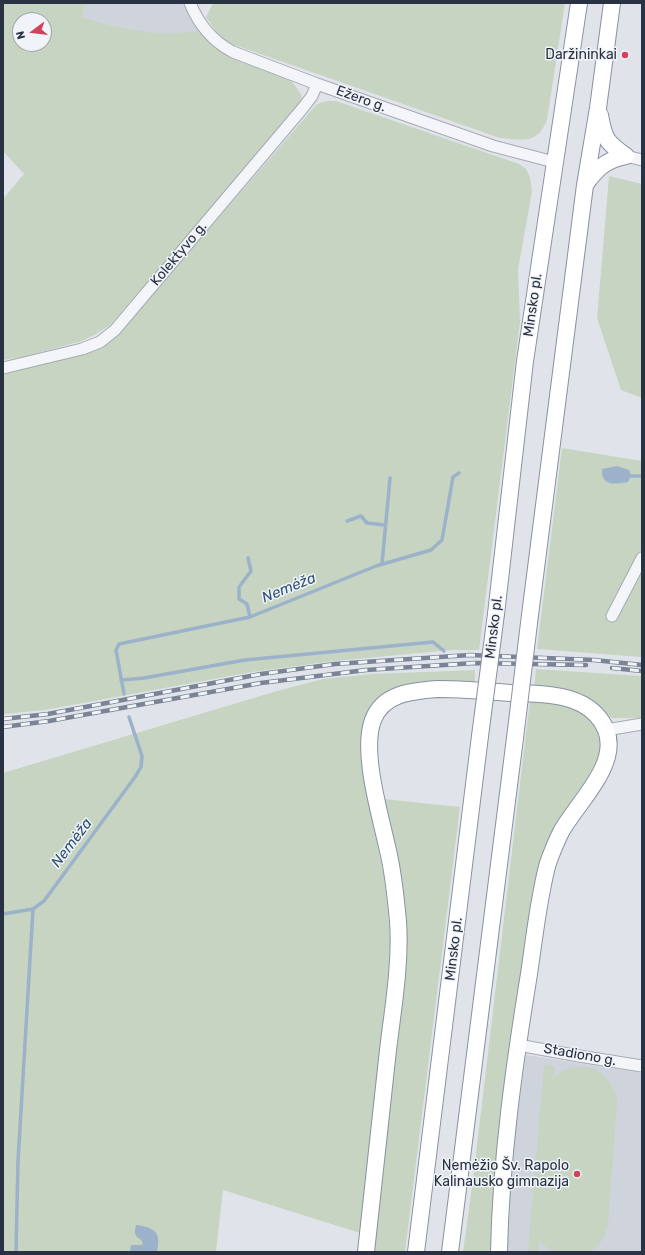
<!DOCTYPE html>
<html>
<head>
<meta charset="utf-8">
<style>
  body { margin:0 }
  #map { position:relative; width:645px; height:1255px; overflow:hidden; background:#e0e4ea; font-family:Rubik,sans-serif }
  canvas { display:block }
  .frame { position:absolute; inset:0; border:4px solid #293242; pointer-events:none }
  .north { position:absolute; left:12px; top:12px; width:40px; height:40px; box-sizing:border-box; background:#f0f3f7; border:1px solid #a0a6af; border-radius:50%; rotate:255deg; font-size:11px; font-weight:700; line-height:16px; text-align:center; color:#293242 }
  .north::after { content:''; display:block; margin:auto; width:14px; height:18px; background:#d1435b; clip-path:polygon(50% 0,100% 100%,50% 72%,0 100%) }
</style>
</head>
<body>
<div id="map">
<canvas width="645" height="1255"></canvas>
<div class="frame"></div>
<div class="north">N</div>
</div>
<script>
const context = document.querySelector('canvas').getContext('2d');
context.lineJoin = 'round';
function paint(path, color) { context.fillStyle = color; context.fill(path, 'evenodd'); }
function strokePath(path, color, width, dash) { context.strokeStyle = color; context.lineWidth = width; context.lineCap = dash ? 'butt' : 'round'; context.setLineDash(dash || []); context.stroke(path); }
function write(font, color, halo, rows, align = 'center') {
  context.font = font + ' Rubik,sans-serif'; context.lineWidth = 3; context.setLineDash([]); context.textBaseline = 'middle'; context.strokeStyle = halo; context.fillStyle = color; for (const [text, x, y, turn = 0] of rows) {
    context.save(); context.translate(x, y); context.rotate((+turn || 0) * Math.PI / 180); context.textAlign = isNaN(turn) ? turn : align; if (halo) context.strokeText(text, 0, 0); context.fillText(text, 0, 0); context.restore();
  }
}
paint(new Path2D(`
  M 86,3 L 185,3 L 198,31 L 181,34 L 160,34 L 130,31 L 82,17 Z
  M 526,1055 L 642,1073 L 642,1252 L 508,1252 L 508,1218 L 515,1130 Z`), '#ced3dc');
paint(new Path2D(`
  M 3,3 L 86,3 L 82,17 C 123,29 155,38 198,31 L 212,46 L 234,59 L 290,79 L 301,94 L 302,104 L 110,325 L 96,334 L 82,341 L 22,357 L 3,360 L 3,199 L 24,174 L 3,151 ZM 20,20 L 44,20 L 44,44 L 20,44 Z
  M 213,3 L 565,3 L 547,120 C 537,145 522,140 500,138 L 229,43 L 217,33 L 206,17 Z
  M 329,101 L 336,101 L 519,164 L 526,169 L 530,177 L 532,191 L 518,270 L 520,322 L 479,650 L 452,650 L 334,661 L 252,672 L 45,710 L 3,714 L 3,374 L 85,353 L 123,328 L 316,105 L 322,102 Z
  M 609,176 L 642,184 L 642,398 L 621,390 L 597,318 Z
  M 562,448 L 642,461 L 642,657 L 537,649 Z
  M 536,669 L 642,676 L 642,718 L 612,718 L 597,706 L 534,689 Z
  M 475,670 L 475,684 L 425,683 L 366,719 L 361,737 L 361,760 L 384,878 L 388,910 L 390,941 L 388,976 L 360,1233 L 223,1190 L 216,1252 L 3,1252 L 3,773 L 277,691 L 323,679 L 372,674 Z
  M 530,700 L 561,703 L 575,708 L 587,715 L 600,731 L 602,750 L 597,766 L 556,829 L 492,1252 L 463,1252 L 472,1187 Z
  M 384,799 L 460,807 L 405,1252 L 373,1252 L 405,969 Z
  M 544,1065 L 555,1066 L 554,1078 C 579,1055 610,1068 617,1100 L 608,1224 L 604,1238 L 595,1248 L 589,1252 L 553,1252 L 546,1247 L 539,1240 L 538,1252 L 528,1252 Z`), '#c6d4c1');
paint(new Path2D(`
  M 617,466 L 629,470 L 631,476 L 628,482 C 616,484 601,487 602,469 Z
  M 136,1225 L 138,1225 C 156,1229 161,1232 157,1252 L 130,1252 L 131,1245 L 141,1245 L 143,1244 C 141,1235 132,1240 136,1225 Z`), '#9bb2ca');
strokePath(new Path2D(`
  M 626,476 L 642,476
  M 347,521 L 361,516 L 367,523 L 385,525
  M 248,558 L 251,571 L 239,587 L 239,599 L 247,604 L 250,617
  M 382,564 L 390,478
  M 121,680 L 144,678 L 245,660 L 433,642 L 444,651
  M 124,694 L 116,650 L 119,644 L 250,617 L 376,566 L 431,550 L 442,540 L 453,477 L 459,473
  M 3,914 L 33,909 L 44,901 L 135,777 L 141,767 L 142,756 L 129,717
  M 16,1252 L 18,1161 L 33,909`), '#9bb2ca', 3.5);
const minor = new Path2D(`
  M 190,3 C 199,25 212,41 233,52 L 317,84 L 493,146 L 554,162
  M 626,156 L 642,160
  M 3,368 L 82,349 L 100,342 L 115,330 L 302,109 L 312,96 L 317,84
  M 612,616 L 642,558
  M 606,730 L 642,724
  M 518,1045 L 579,1056 L 642,1066`);
const highway = new Path2D(`
  M 600,115 C 604,139 607,143 626,156
  M 585,185 C 597,168 606,160 626,156
  M 496,614 L 525,361 L 579,3
  M 530,615 L 585,185 L 598,108 L 612,3
  M 366,1252 C 373,1185 381,1117 388,1050 C 393,1008 401,963 398,921 C 396,900 394,880 390,860 C 383,823 360,754 373,720 C 383,693 412,691 438,689 C 462,689 486,691 510,693 C 533,694 561,693 582,704 C 592,709 602,719 606,730 C 620,765 576,804 561,832 C 556,842 552,852 548,863 C 545,873 543,884 541,895 C 536,921 533,947 529,974 C 514,1066 501,1158 499,1252
  M 416,1252 L 480,736
  M 450,1252 L 515,738`);
strokePath(minor, '#a5abb4', 13);
strokePath(highway, '#8892a1', 18);
strokePath(minor, '#f3f5f8', 11);
strokePath(highway, '#fff', 16);
const rail = new Path2D(`
  M 612,668 L 642,671
  M 3,719 L 48,714 L 261,674 L 335,664 L 470,655 L 594,660 L 642,665
  M 3,727 L 49,721 L 261,683 L 366,670 L 475,663 L 586,665`);
strokePath(rail, '#7a8494', 4.5);
strokePath(rail, '#f0f3f7', 3, [9]);
const highwayBridge = new Path2D(`
  M 480,736 L 496,614
  M 515,738 L 530,615`);
strokePath(highwayBridge, '#8892a1', 18, []);
strokePath(highwayBridge, '#fff', 16);
for (const [x, y, r, color] of [
  [625,55,4,"#d1435b"],
  [577,1174,4,"#d1435b"]
]) { const dot = new Path2D(); dot.arc(x, y, r, 0, 2 * Math.PI); context.fillStyle = color; context.fill(dot); strokePath(dot, '#f0f3f7', 1.5); }
write('14px', '#293242', '#f0f3f7', [
  ["Daržininkai",617,55],
  ["Nemėžio Šv. Rapolo",569,1166],
  ["Kalinausko gimnazija",569,1182]
], 'right');
write('14px', '#293242', '#f0f3f7', [
  ["Ežero g.",361,99,20],
  ["Kolektyvo g.",179,254,-50],
  ["Minsko pl.",533,305,-82],
  ["Minsko pl.",494,627,-83],
  ["Minsko pl.",454,949,-83],
  ["Stadiono g.",580,1055,10]
]);
write('italic 15px', '#325176', '#f0f3f7', [
  ["Nemėža",289,588,-22],
  ["Nemėža",72,843,-53]
]);
</script>
</body>
</html>
